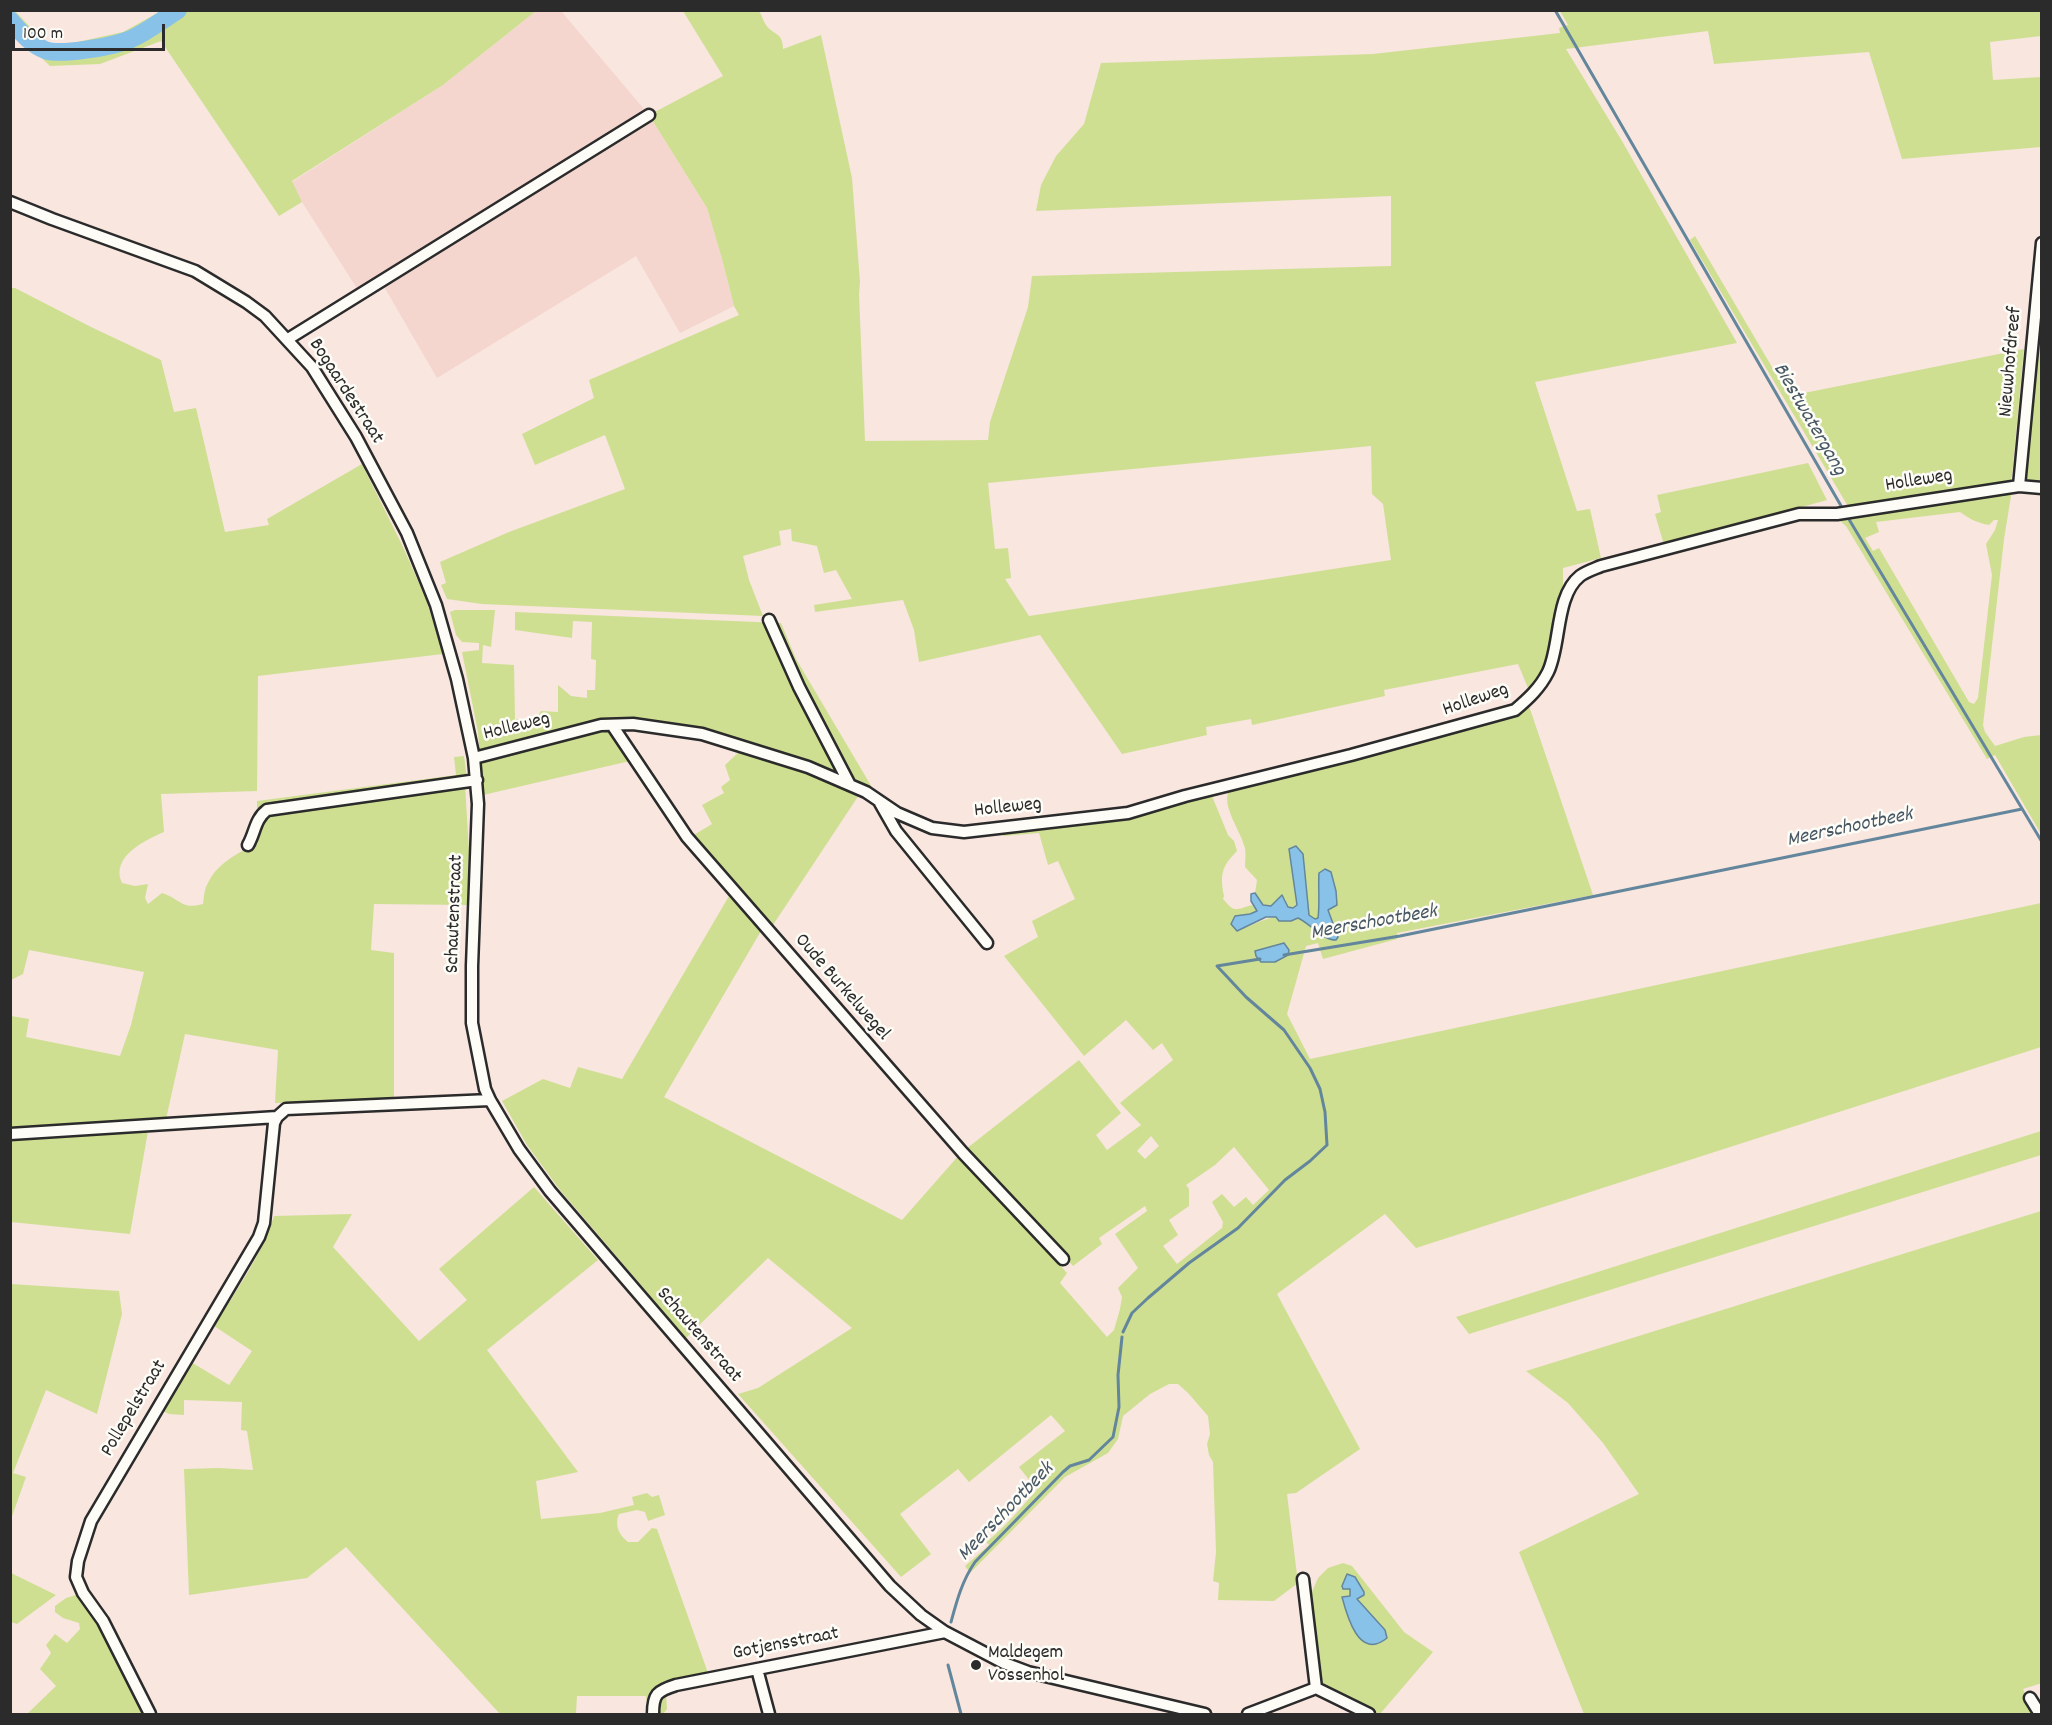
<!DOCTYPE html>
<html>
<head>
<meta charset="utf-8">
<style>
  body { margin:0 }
  #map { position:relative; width:2052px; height:1725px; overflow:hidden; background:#f8e6df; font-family:Dekko,sans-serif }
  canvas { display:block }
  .frame { position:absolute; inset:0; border:12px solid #2b2b2b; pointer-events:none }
  .scale { position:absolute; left:12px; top:24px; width:153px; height:27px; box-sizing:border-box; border:3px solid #2b2b2b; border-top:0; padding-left:8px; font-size:18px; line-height:21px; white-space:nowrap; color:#2b2b2b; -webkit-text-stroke:4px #fdfcf7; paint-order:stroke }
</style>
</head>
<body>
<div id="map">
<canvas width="2052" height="1725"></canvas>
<div class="frame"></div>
<div class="scale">100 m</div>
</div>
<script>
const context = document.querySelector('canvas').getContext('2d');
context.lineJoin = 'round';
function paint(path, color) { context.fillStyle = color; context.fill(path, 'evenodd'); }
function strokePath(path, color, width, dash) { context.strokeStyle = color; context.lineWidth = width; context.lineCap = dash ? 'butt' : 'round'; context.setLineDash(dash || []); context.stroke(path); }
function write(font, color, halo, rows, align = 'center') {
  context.font = font + ' Dekko,sans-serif'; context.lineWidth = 5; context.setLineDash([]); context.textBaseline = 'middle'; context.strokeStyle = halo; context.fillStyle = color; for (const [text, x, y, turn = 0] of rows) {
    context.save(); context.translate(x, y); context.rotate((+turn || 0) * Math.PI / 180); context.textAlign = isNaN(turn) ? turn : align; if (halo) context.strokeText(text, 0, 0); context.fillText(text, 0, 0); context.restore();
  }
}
paint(new Path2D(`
  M 536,11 L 561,11 L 649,115 L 707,208 L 722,259 L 734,306 L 680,333 L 636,256 L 437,378 L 379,278 L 358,290 L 302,202 L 292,182 L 443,85 Z`), '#f4d6ce');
paint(new Path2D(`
  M 10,11 L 15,11 L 50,48 L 123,32 L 161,11 L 536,11 L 443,85 L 292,181 L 302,202 L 279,216 L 161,41 L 100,64 L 50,66 L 11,29 Z
  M 683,11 L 759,11 C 762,15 763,21 766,25 C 774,36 783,32 783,49 L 821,35 L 852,178 L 860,282 L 859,294 L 865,441 L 988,440 L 990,422 L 1028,307 L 1032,276 L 1391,266 L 1391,196 L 1036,211 L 1041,185 L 1056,156 L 1084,124 L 1101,63 L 1373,54 L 1560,33 L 1559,28 L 1568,25 L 1560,11 L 2041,11 L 2041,36 L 1990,42 L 1993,80 L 2041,77 L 2041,147 L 1902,159 L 1869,52 L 1714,64 L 1708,31 L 1566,49 L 1622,141 L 1737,343 L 1535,382 L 1577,511 L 1590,509 L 1601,558 L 1563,568 L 1563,591 L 1555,615 L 1548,653 L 1538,679 L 1528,688 L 1518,664 L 1384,690 L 1385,696 L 1252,725 L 1251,719 L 1206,727 L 1207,735 L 1122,754 L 1040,635 L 919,662 L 914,630 L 903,600 L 815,612 L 814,605 L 852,599 L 836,570 L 824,573 L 817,546 L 792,541 L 791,529 L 779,531 L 781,545 L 743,556 L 749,580 L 763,616 L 482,604 L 447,599 L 441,585 L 446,583 L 440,562 L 509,532 L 625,489 L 605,435 L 535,465 L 522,434 L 594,398 L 589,380 L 739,315 L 734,306 L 722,259 L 707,208 L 649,115 L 723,76 ZM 1371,446 L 1372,494 L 1383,504 L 1391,560 L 1029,616 L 1005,579 L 1011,578 L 1008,548 L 995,549 L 988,483 Z
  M 1695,236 L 1789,396 L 2024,349 L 2012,476 L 2010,481 L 1849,508 L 1690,240 Z
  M 11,288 L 15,288 L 91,327 L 161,360 L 174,412 L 196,408 L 225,532 L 269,525 L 267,519 L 362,464 L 403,547 L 426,599 L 443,654 L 258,676 L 257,791 L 161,794 L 164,832 C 145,840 110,857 122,883 L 135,886 L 148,884 L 145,898 L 148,904 L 162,893 C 181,899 181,910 203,904 C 204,898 204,890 207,885 C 216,864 238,852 258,844 L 258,820 L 267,813 L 465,785 L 469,851 L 467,905 L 374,904 L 371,950 L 394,953 L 394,1099 L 275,1103 L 278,1050 L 185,1034 L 166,1119 L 15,1129 L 10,1126 L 11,1016 L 29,1019 L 26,1037 L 120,1056 L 131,1025 L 144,972 L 29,950 L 23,974 L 11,980 Z
  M 2041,291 L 2041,482 L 2026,480 L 2023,477 Z
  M 1808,463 L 1827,500 L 1664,545 L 1655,514 L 1661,512 L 1657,495 Z
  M 2012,490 L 2004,539 L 1983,725 L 1985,732 L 1995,746 L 2024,737 L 2041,735 L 2041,834 L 1995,755 L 1987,759 L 1846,526 L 1840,521 L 1851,516 ZM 1960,512 C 1970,519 1977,523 1989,525 L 1994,520 L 1998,520 L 1995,530 L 1986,544 L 1992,575 L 1978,698 L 1974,704 L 1969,702 L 1879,548 L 1873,551 L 1865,538 L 1879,532 L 1876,522 Z
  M 455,610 L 495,610 L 491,647 L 483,645 L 482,663 L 514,665 L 515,719 L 535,720 L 541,711 L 558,712 L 558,685 L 571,696 L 587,698 L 587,690 L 595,690 L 596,660 L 591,659 L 592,622 L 573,621 L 572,638 L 515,630 L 515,612 L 781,623 L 796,659 L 873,789 L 864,800 L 859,795 L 771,928 L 692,836 L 712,824 L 702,805 L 724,793 L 721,787 L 730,780 L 725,765 L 740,751 L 743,744 L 606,722 L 630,761 L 483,795 L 478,732 L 462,652 L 479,650 L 479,643 L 462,642 L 456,635 L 450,612 Z
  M 1529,706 L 1593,895 L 1397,933 L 1397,939 L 1323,959 L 1318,943 L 1306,946 L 1287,1014 L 1310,1059 L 2041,903 L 2041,1047 L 1416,1248 L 1385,1214 L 1277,1294 L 1360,1449 L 1296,1493 L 1287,1494 L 1298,1583 L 1274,1601 L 1218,1600 L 1219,1583 L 1213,1581 L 1216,1552 L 1213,1462 L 1209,1455 L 1207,1444 L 1210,1434 L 1208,1416 L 1188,1393 L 1178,1384 L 1169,1384 L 1150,1394 L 1123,1416 L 1118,1439 L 1108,1453 L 1065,1477 L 970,1573 L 965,1566 L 989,1545 L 986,1542 C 1006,1527 1020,1508 1037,1490 L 1019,1467 L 1065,1431 L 1051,1415 L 969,1482 L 958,1469 L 900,1514 L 931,1554 L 901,1577 L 738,1394 L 758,1388 L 852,1328 L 768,1258 L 686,1338 L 560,1190 L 527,1145 L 502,1101 L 543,1079 L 570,1088 L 578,1067 L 622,1079 L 729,896 L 761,931 L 664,1097 L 902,1220 L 960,1154 L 1067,1273 L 1060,1283 L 1107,1337 L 1114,1330 L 1120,1309 L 1122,1297 L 1118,1288 L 1138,1268 L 1115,1234 L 1147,1211 L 1145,1206 L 1099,1238 L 1102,1244 L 1073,1266 L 1026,1212 L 966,1149 L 1079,1060 L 1121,1113 L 1096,1135 L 1107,1150 L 1141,1125 L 1120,1103 L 1173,1060 L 1162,1043 L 1153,1050 L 1126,1020 L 1084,1056 L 1004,956 L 1038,937 L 1032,921 L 1075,899 L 1058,861 L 1048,865 L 1039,833 L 1003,836 L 1003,831 L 1110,821 L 1212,796 L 1228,835 L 1234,841 L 1237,851 C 1221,867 1220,875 1224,896 L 1223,899 C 1235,913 1235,910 1252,905 L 1257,911 L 1250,914 L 1235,916 L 1238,931 C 1258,922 1284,908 1305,921 C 1321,932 1318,935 1338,937 L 1328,909 L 1337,904 L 1331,872 L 1318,889 L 1320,904 L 1318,918 L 1315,919 L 1309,915 L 1303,854 L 1296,889 L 1298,905 L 1293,908 L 1288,907 L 1285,899 L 1271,906 L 1263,905 L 1255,893 L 1257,880 L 1245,867 C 1245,861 1246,854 1245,848 C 1241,832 1223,808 1228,793 L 1245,785 L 1426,740 L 1520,713 ZM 1151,1136 L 1159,1146 L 1145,1159 L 1137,1151 ZM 1234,1147 L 1269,1190 L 1253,1205 L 1246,1197 L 1234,1207 L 1222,1194 L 1212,1202 L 1223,1222 L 1222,1228 L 1177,1264 L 1163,1246 L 1178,1235 L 1169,1220 L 1189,1206 L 1189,1189 L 1186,1185 L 1215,1165 Z
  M 464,756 L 467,779 L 257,808 L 257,801 L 456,775 L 454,757 Z
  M 148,1131 L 130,1234 L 11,1222 L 11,1140 Z
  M 2041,1131 L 2041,1155 L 1469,1334 L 1456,1317 Z
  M 534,1187 L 598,1260 L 487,1350 L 578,1472 L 536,1481 L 541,1519 L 600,1513 L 634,1505 L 632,1497 L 647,1493 L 652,1497 L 659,1495 L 665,1515 L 648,1521 L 645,1512 L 637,1510 L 619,1514 C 614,1525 619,1535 628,1542 L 638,1542 L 652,1528 L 657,1529 L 708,1673 L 700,1674 L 701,1684 L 671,1691 L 666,1695 L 667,1709 L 663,1714 L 648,1714 L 646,1696 L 577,1696 L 576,1713 L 500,1714 L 346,1547 L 307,1578 L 189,1595 L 184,1469 L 219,1468 L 253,1470 L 247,1431 L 241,1430 L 242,1402 L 184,1400 L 184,1415 L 169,1414 L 161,1410 L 191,1362 L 229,1385 L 252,1351 L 214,1326 C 236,1291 261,1256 274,1216 L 352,1214 L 333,1247 L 419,1341 L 467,1300 L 439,1269 Z
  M 2041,1211 L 2042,1683 L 2023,1689 L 2035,1714 L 1584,1714 L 1519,1552 L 1639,1494 L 1603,1443 L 1568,1403 L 1526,1371 Z
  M 11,1284 L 119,1291 L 122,1314 L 97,1414 L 46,1390 L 13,1473 L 26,1477 L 11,1519 Z
  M 1343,1563 L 1352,1566 L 1404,1632 L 1433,1652 L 1380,1714 L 1321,1686 L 1311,1594 L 1318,1578 L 1328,1568 ZM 1350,1589 L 1359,1602 L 1385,1630 L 1361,1639 L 1350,1624 L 1342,1597 L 1350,1596 Z
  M 11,1573 L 56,1595 L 17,1624 L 11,1622 Z
  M 76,1595 C 106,1629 124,1674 145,1714 L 27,1714 L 56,1686 L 40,1669 L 51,1653 L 46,1645 L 55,1634 L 67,1643 L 80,1629 L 79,1623 L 63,1618 L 55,1612 L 55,1606 L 66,1598 Z`), '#cfdf92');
const water = new Path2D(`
  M 1296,846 L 1303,854 L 1309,915 L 1315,919 L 1318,918 C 1320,903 1318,888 1319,873 L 1325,869 L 1331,872 L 1336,891 L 1337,905 L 1328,910 L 1338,937 L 1336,940 C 1322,940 1311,924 1298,918 L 1291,921 L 1279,921 L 1276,917 L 1266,917 L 1237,931 L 1231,924 L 1235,916 L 1250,914 L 1257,911 L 1251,901 L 1251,894 L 1255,893 L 1263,905 L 1271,906 L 1282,895 L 1288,907 L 1293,908 L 1297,905 L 1289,849 Z
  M 1284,943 L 1289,950 L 1288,955 L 1275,962 L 1261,962 L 1256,956 L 1255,951 Z
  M 1347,1574 L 1355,1577 L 1364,1592 L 1364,1595 L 1357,1599 L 1385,1630 L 1387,1638 C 1359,1661 1347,1616 1342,1597 L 1350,1596 L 1350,1589 L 1343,1589 L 1342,1586 Z`);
paint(water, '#89c2e8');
strokePath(water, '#63869c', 1.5);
strokePath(new Path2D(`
  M 1555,10 L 1844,511
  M 1847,516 L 2042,842
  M 1284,955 L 1400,936 L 2022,809
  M 1123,1332 L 1132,1313 L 1148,1298 L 1189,1263 L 1238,1228 L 1285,1180 L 1310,1161 L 1327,1145 L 1325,1112 L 1320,1089 L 1310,1068 L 1284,1030 L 1246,997 L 1217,966 L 1260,959
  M 951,1622 C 957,1600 962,1581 975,1562 L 1063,1472 L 1070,1466 L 1089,1460 L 1113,1437 L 1119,1407 L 1118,1375 L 1122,1337
  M 948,1665 L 961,1714`), '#63869c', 3);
strokePath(new Path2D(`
  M 10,20 C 20,31 30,44 45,50 C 59,56 116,46 131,39 C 147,32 162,20 178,10`), '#89c2e8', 18);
const minor = new Path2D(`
  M 10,202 L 52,219 L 195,271 L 246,302 L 265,316 L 312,367 L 356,437 L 407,533 L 436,605 L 457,679 L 474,758 L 478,804 L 472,966 L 472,1023 L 485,1089 L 490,1100 L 519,1149 L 550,1191 L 890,1586 L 921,1615 L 945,1632 L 1004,1663 L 1028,1672 L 1205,1714
  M 288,339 L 649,115
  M 2019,486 L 2042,243
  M 769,620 L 799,687 L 850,785
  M 612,725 L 687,837 L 963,1153 L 1063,1259
  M 474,758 L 601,725 L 633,724 L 702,734 L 808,767 L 866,792 L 897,813 L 932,828 L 964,832 L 1128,813 L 1185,796 L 1351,755 L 1515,710 C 1528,699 1540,688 1548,672 C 1561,645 1555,596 1580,576 C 1585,572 1594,569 1601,566 L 1799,514 L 1837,514 L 2019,486 L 2042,488
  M 880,803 L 896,831 L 987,943
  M 248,845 C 255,833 255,819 267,810 L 477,780
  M 10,1134 L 277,1117
  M 1303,1579 L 1316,1688
  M 757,1669 L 769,1714
  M 2030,1698 L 2040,1714
  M 150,1714 L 103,1621 L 83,1593 L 76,1577 L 78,1561 L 91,1521 L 259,1237 L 264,1223 L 274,1123 L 277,1117 L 286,1109 L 490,1100
  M 653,1714 C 653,1694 657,1691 676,1685 L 945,1632
  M 1248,1714 L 1316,1688 L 1369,1714`);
strokePath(minor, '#2b2b2b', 15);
strokePath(minor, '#fdfcf7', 10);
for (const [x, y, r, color] of [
  [976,1665,6,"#2b2b2b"]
]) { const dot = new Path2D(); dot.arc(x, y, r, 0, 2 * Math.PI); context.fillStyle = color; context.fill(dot); strokePath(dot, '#fdfcf7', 2); }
write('20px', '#2b2b2b', '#fdfcf7', [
  ["Nieuwhofdreef",2012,362,-85],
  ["Bogaardestraat",345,392,57],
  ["Holleweg",1919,482,-9],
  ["Holleweg",1476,701,-19],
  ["Holleweg",517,728,-14],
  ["Holleweg",1008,809,-6],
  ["Schautenstraat",456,914,-88],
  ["Oude Burkelwegel",841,988,49],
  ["Schautenstraat",698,1336,49],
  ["Pollepelstraat",135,1409,-59],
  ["Gotjensstraat",786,1645,-11]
]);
write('20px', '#2b2b2b', '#fdfcf7', [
  ["Maldegem",988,1654],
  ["Vossenhol",988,1677]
], 'left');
write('italic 21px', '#475864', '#fdfcf7', [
  ["Biestwatergang",1808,420,60],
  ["Meerschootbeek",1850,829,-12],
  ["Meerschootbeek",1374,924,-10],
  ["Meerschootbeek",1007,1513,-46]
]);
</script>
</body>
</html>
